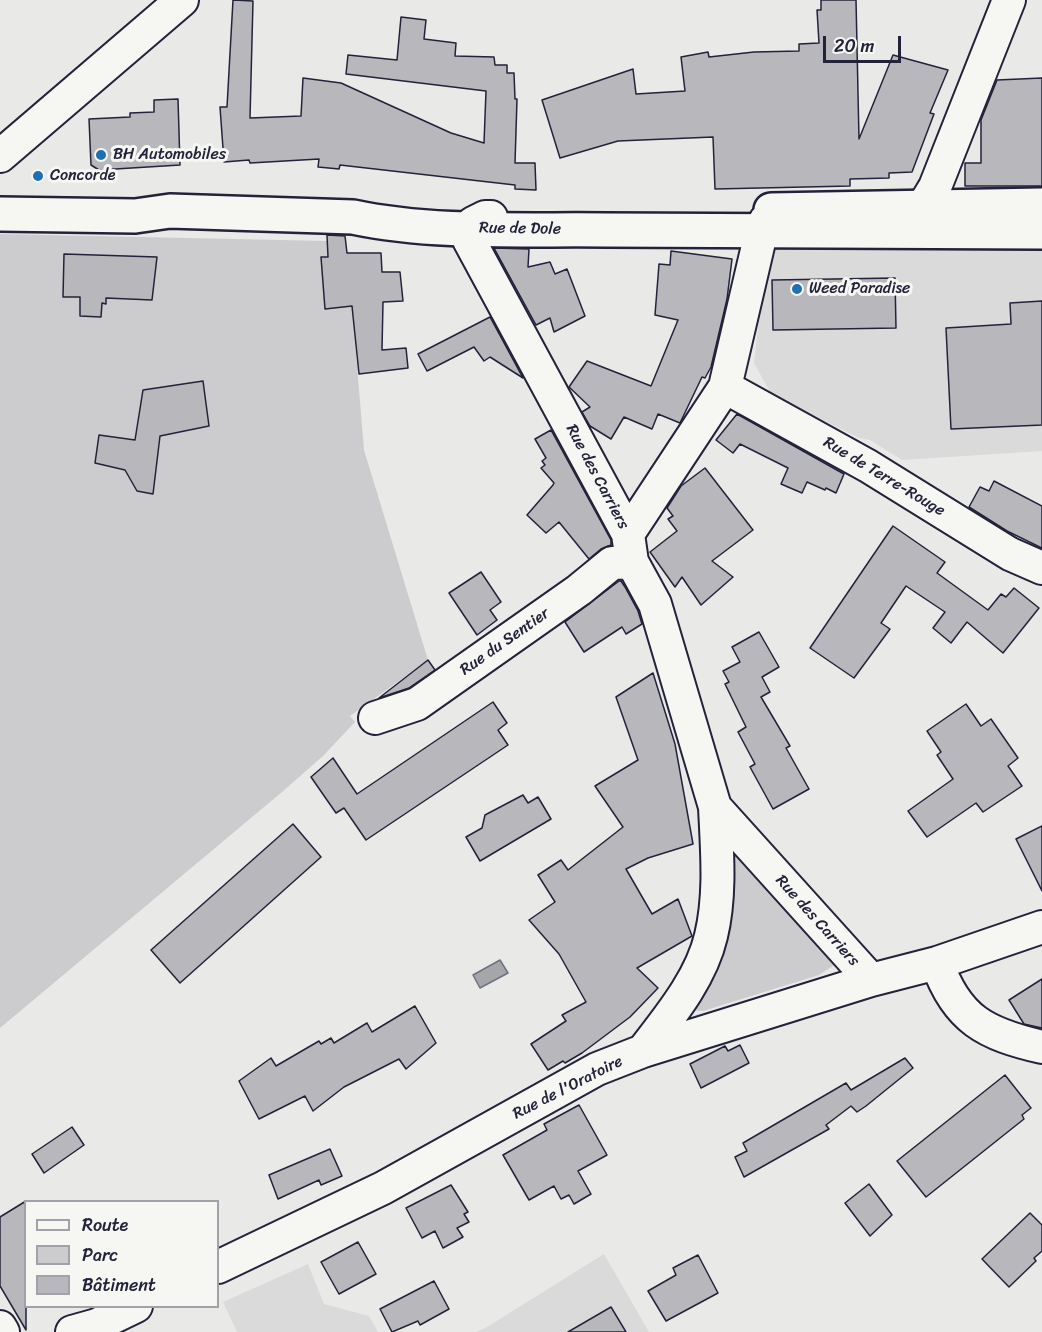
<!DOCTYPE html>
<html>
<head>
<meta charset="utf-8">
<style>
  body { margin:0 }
  #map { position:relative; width:1042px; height:1332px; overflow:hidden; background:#e9e9e7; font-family:Sriracha,sans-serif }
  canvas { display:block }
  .legend { position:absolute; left:24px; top:1200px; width:195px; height:108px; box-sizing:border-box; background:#f6f6f2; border:2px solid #a1a1a9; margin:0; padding:8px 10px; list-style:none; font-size:18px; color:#22223b }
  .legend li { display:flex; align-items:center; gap:12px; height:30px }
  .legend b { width:30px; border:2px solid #a1a1a9 }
  .scale { position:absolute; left:823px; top:36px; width:78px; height:27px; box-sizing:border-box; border:3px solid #22223b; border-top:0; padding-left:8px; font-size:18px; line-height:21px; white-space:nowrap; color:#22223b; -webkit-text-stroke:4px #f6f6f2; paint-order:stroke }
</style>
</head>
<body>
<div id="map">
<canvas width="1042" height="1332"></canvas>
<ul class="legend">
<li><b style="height:8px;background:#f6f6f2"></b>Route</li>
<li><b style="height:16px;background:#ccccce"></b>Parc</li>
<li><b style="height:16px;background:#b8b8bc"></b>Bâtiment</li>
</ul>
<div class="scale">20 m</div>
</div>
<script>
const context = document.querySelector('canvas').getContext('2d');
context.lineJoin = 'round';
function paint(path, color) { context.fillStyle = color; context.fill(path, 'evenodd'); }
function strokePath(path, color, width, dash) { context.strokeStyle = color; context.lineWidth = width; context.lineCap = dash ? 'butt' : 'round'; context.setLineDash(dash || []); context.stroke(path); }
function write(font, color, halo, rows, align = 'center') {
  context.font = font + ' Sriracha,sans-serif'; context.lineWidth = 6; context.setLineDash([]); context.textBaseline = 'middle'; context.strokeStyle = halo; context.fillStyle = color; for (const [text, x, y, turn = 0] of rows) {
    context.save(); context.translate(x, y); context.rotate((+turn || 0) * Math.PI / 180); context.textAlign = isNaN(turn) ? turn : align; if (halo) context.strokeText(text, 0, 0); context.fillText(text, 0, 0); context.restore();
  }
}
paint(new Path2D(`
  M 771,249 L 1042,249 L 1042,451 L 902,460 L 870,440 L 859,438 L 771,394 L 754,363 L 758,328 Z
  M 604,1254 L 649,1332 L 476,1332 L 487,1327 Z
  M 308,1264 L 324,1304 L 369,1316 L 378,1332 L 237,1332 L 223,1302 Z`), '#dadada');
paint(new Path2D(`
  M 0,234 L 327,241 L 328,257 L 322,257 L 326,309 L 352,306 L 364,450 L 428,660 L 350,716 L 355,722 L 323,756 L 282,792 L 0,1028 Z
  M 728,844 L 836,964 L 819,975 L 703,1011 L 690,1010 L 729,927 L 733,891 Z`), '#ccccce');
const water = new Path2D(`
  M 500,960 L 508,973 L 480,988 L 473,975 Z`);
paint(water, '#a5a5ac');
strokePath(water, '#71717f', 1.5);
const building = new Path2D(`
  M 233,0 L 253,1 L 250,118 L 301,116 L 303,78 L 341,83 L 451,133 L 484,143 L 486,91 L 346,74 L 348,55 L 397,60 L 401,17 L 426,20 L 424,39 L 456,43 L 455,56 L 494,57 L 495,65 L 507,65 L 507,73 L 514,73 L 515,99 L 517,99 L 515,163 L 535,163 L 536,190 L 515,189 L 515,185 L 340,165 L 339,169 L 318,167 L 319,159 L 250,163 L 249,160 L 224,162 L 220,107 L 227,107 Z
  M 821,0 L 856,0 L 859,139 L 893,55 L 948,70 L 930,113 L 934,114 L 912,172 L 889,173 L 889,178 L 850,179 L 850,186 L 715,189 L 713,137 L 618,141 L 560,158 L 542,100 L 633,69 L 636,94 L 685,91 L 681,57 L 708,52 L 709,57 L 754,52 L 799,51 L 799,44 L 819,43 L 817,10 L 821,10 Z
  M 1042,78 L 1042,186 L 965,186 L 965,163 L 981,163 L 981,120 L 997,80 Z
  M 178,99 L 180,165 L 99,170 L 91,165 L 89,119 L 130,117 L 130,113 L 154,112 L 154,100 Z
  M 327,235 L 345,236 L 347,253 L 381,253 L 382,272 L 400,272 L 403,301 L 383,302 L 382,350 L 406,348 L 408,368 L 359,374 L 352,306 L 325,309 L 321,257 L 328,257 Z
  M 494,248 L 529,249 L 528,267 L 550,262 L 555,274 L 567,269 L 585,316 L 554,332 L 550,318 L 536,325 Z
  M 671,251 L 732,259 L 727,299 L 711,367 L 705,378 L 702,377 L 680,423 L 658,414 L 652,429 L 624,417 L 611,439 L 590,426 L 582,412 L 590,407 L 569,387 L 587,361 L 651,386 L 678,320 L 655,315 L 659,264 L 670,265 Z
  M 64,254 L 157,257 L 152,300 L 106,298 L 106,304 L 102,303 L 101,317 L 80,316 L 80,297 L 63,297 Z
  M 895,278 L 896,328 L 773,330 L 772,280 Z
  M 1042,301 L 1042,425 L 951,429 L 946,328 L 1011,324 L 1010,303 Z
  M 490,317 L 523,378 L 490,357 L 484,361 L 474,347 L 427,371 L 418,354 Z
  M 203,381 L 209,426 L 160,436 L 153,494 L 137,491 L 125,470 L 95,463 L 99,435 L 135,440 L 143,390 Z
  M 737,414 L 844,474 L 836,493 L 826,488 L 825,490 L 807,482 L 802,493 L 781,484 L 788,468 L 740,444 L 733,453 L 716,440 Z
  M 551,430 L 611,540 L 611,545 L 601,549 L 589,559 L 559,522 L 546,533 L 527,515 L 553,485 L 554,483 L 541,468 L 545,465 L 542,461 L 546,458 L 535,439 Z
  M 705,468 L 753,530 L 712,561 L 733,577 L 701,605 L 682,577 L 675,587 L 650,552 L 677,531 L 668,519 L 673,516 L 667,508 L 681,486 Z
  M 994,481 L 1042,506 L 1042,548 L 1007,531 L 969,507 L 980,487 L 989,491 Z
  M 893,526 L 945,562 L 937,573 L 988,610 L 1001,594 L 1006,597 L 1014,588 L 1039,608 L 1003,653 L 967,622 L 951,643 L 933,628 L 945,612 L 906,586 L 881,623 L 890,629 L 854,678 L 810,648 Z
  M 481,572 L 501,602 L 490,610 L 497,620 L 477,635 L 449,593 Z
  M 619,581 L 621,581 L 625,587 L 638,611 L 642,624 L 626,634 L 622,627 L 584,652 L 565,622 Z
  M 759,632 L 779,667 L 762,677 L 770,692 L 761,697 L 790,746 L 786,748 L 809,789 L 773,809 L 750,767 L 755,764 L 738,732 L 746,727 L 725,684 L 729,682 L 723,671 L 740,662 L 732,647 Z
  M 428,660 L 435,670 L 409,688 L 379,698 Z
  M 653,673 L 675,744 L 693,844 L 648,858 L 626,869 L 652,914 L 678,899 L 692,936 L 637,968 L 658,988 L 630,1017 L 582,1053 L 565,1063 L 563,1061 L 548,1070 L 531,1044 L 566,1021 L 562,1015 L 586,1002 L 559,954 L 529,920 L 555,902 L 538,875 L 561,860 L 568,870 L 623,827 L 595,786 L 638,760 L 616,697 Z
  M 493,702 L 507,723 L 498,730 L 508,745 L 366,840 L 344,808 L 336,813 L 311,777 L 333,758 L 357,794 Z
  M 966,704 L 981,726 L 991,719 L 1018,758 L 1008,766 L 1022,786 L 983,812 L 976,803 L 927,837 L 908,811 L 953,779 L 937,755 L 941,752 L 927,731 Z
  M 523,795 L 528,803 L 538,797 L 551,819 L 480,861 L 466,837 L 482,828 L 485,815 Z
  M 293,824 L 321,857 L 180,983 L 151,950 Z
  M 1042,826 L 1042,891 L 1016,839 Z
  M 1042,979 L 1042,1028 L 1024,1024 L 1009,1000 Z
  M 415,1006 L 436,1043 L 406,1069 L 399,1059 L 344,1087 L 313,1111 L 305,1096 L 259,1119 L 239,1081 L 271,1058 L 276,1066 L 319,1041 L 321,1044 L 331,1038 L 334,1043 L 367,1023 L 372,1032 Z
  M 740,1045 L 749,1063 L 701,1088 L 690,1064 L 725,1046 L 728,1051 Z
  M 905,1058 L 913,1068 L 866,1106 L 857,1112 L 851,1106 L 826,1125 L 829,1129 L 744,1177 L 735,1157 L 747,1151 L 743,1143 L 846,1083 L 851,1090 Z
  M 1005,1075 L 1031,1108 L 1022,1115 L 1024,1119 L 926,1197 L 897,1161 Z
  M 579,1105 L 607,1155 L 578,1171 L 591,1194 L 574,1204 L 569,1195 L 561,1199 L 554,1186 L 529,1200 L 503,1155 L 547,1130 L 544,1124 Z
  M 72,1127 L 84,1145 L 44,1173 L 32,1154 Z
  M 330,1149 L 342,1176 L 321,1185 L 319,1180 L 278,1199 L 269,1175 Z
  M 869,1184 L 892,1215 L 870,1236 L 845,1203 Z
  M 451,1185 L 468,1212 L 464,1214 L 469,1222 L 457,1228 L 463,1237 L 443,1248 L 435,1231 L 422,1238 L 406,1208 Z
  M 26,1201 L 26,1330 L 0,1286 L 0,1217 Z
  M 1030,1213 L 1042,1225 L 1042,1251 L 1034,1258 L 1036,1261 L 1009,1287 L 982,1259 Z
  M 358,1242 L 376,1274 L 339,1294 L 321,1262 Z
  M 698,1255 L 718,1293 L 666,1321 L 648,1291 L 676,1275 L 673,1268 Z
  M 434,1281 L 449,1309 L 420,1325 L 418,1321 L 392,1332 L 380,1309 Z
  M 611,1307 L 626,1332 L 568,1332 Z`);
paint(building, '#b8b8bc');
strokePath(building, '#22223b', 1.5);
const minor = new Path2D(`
  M 0,156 L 182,0
  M 491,217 L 485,217 L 473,223 L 469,240 L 628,534 L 632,562 L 655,604 L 715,807
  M 904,219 C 919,218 928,198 935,187 L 1009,0
  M 725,387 L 868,466 L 1010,554 L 1042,568
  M 628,534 L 725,387 L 761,233 L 765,221 L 780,221
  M 375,718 L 417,704 L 579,590 L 612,563 L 632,562
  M 937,963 C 957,1020 986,1034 1042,1047
  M 643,1051 C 669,1017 701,979 711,936 C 721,895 717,850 715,807 L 871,980
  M 218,1267 L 383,1188 L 597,1069 L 643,1051 L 871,980 L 937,963 L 1042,927
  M 0,1327 L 3,1332
  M 72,1332 L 97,1325 L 136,1306`);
const major = new Path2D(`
  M 771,210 L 1042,205
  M 0,214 L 135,216 L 170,211 L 353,217 C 433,234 524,229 606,230 C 752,232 897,232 1042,232`);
strokePath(minor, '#22223b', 36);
strokePath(major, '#22223b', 38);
strokePath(minor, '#f6f6f2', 32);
strokePath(major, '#f6f6f2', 33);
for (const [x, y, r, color] of [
  [101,155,6,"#1f6fb2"],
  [38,176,6,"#1f6fb2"],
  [797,289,6,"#1f6fb2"]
]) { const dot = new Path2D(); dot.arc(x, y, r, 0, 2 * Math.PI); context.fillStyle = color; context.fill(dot); strokePath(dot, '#f6f6f2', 2); }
write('16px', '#22223b', '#f6f6f2', [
  ["BH Automobiles",113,155],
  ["Concorde",50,176],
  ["Weed Paradise",809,289]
], 'left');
write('16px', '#22223b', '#f6f6f2', [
  ["Rue de Dole",520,229,1],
  ["Rue des Carriers",597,477,62],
  ["Rue de Terre-Rouge",884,477,31],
  ["Rue du Sentier",505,642,-35],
  ["Rue des Carriers",817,921,48],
  ["Rue de l'Oratoire",568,1088,-27]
]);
</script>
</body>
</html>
